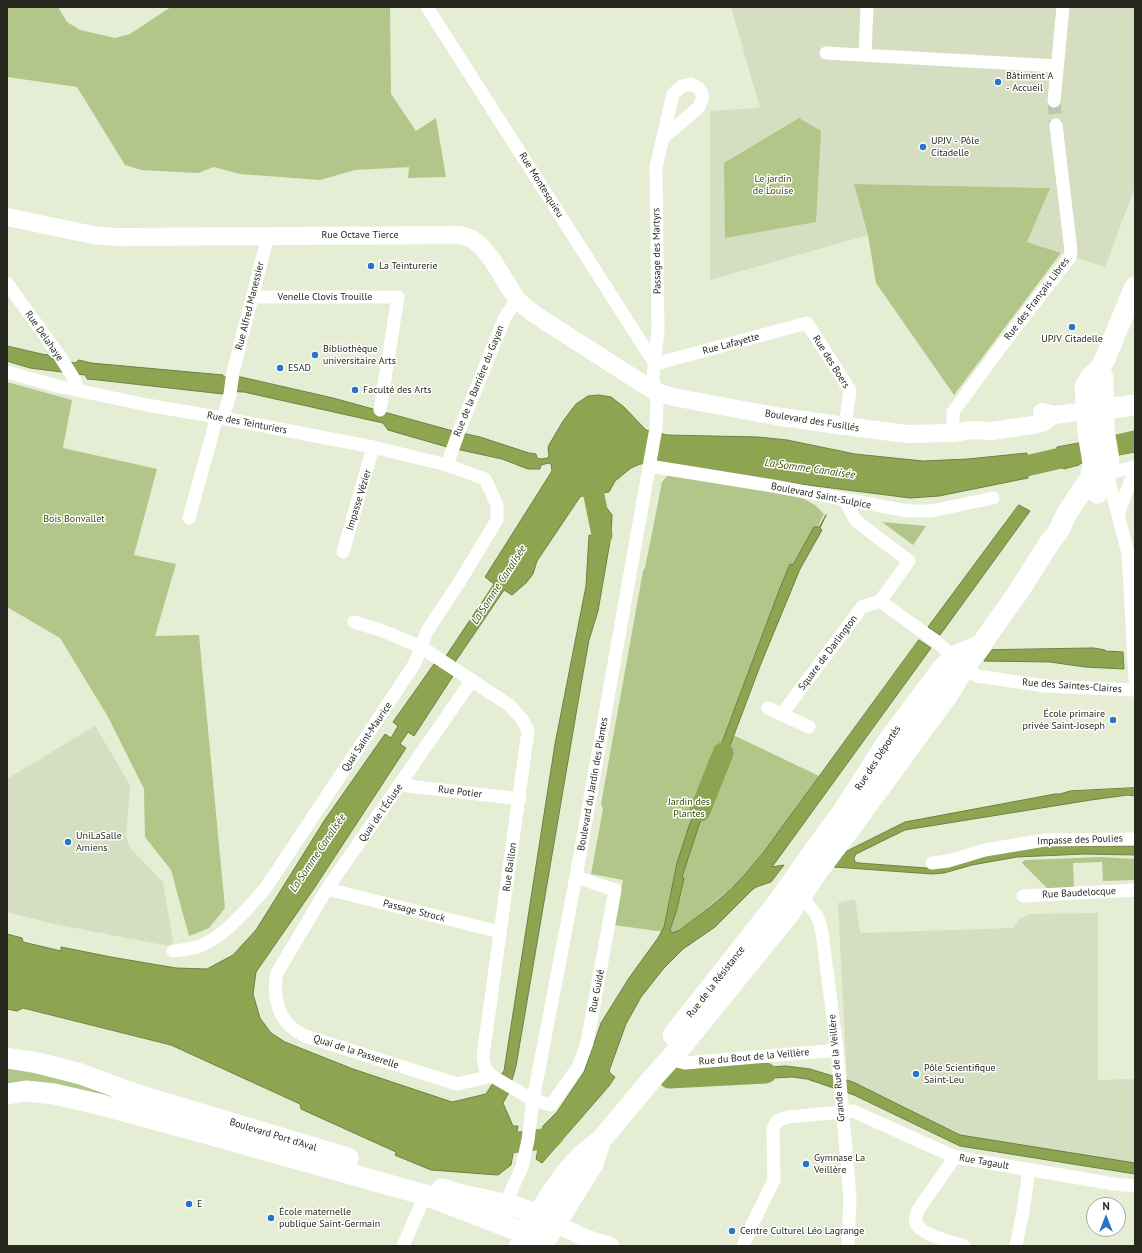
<!DOCTYPE html>
<html>
<head>
<meta charset="utf-8">
<style>
  body { margin:0 }
  #map { position:relative; width:1142px; height:1253px; overflow:hidden; background:#e5edd5; font-family:"PT Sans",sans-serif }
  canvas { display:block }
  .frame { position:absolute; inset:0; border:8px solid #262820; pointer-events:none }
  .north { position:absolute; left:1086px; top:1197px; width:40px; height:40px; box-sizing:border-box; background:#fff; border:1px solid #a8a9a6; border-radius:50%; rotate:0deg; font-size:11px; font-weight:700; line-height:16px; text-align:center; color:#262820 }
  .north::after { content:''; display:block; margin:auto; width:14px; height:18px; background:#2a74c4; clip-path:polygon(50% 0,100% 100%,50% 72%,0 100%) }
</style>
</head>
<body>
<div id="map">
<canvas width="1142" height="1253"></canvas>
<div class="frame"></div>
<div class="north">N</div>
</div>
<script>
const context = document.querySelector('canvas').getContext('2d');
context.lineJoin = 'round';
function paint(path, color) { context.fillStyle = color; context.fill(path, 'evenodd'); }
function strokePath(path, color, width, dash) { context.strokeStyle = color; context.lineWidth = width; context.lineCap = dash ? 'butt' : 'round'; context.setLineDash(dash || []); context.stroke(path); }
function write(font, color, halo, rows, align = 'center') {
  context.font = font + ' "PT Sans",sans-serif'; context.lineWidth = 3; context.setLineDash([]); context.textBaseline = 'middle'; context.strokeStyle = halo; context.fillStyle = color; for (const [text, x, y, turn = 0] of rows) {
    context.save(); context.translate(x, y); context.rotate((+turn || 0) * Math.PI / 180); context.textAlign = isNaN(turn) ? turn : align; if (halo) context.strokeText(text, 0, 0); context.fillText(text, 0, 0); context.restore();
  }
}
paint(new Path2D(`
  M 731,7 L 1135,7 L 1135,187 L 1105,267 L 1027,242 L 1049,188 L 855,184 L 868,235 L 710,280 L 710,111 L 760,108 Z
  M 95,726 L 130,785 L 126,836 L 130,848 L 163,882 L 174,947 L 54,924 L 7,912 L 7,779 Z
  M 855,899 L 860,933 L 1014,928 L 1019,919 L 1030,914 L 1098,913 L 1098,1080 L 1135,1079 L 1135,1164 L 959,1135 L 847,1080 L 838,903 Z`), '#d5dec1');
paint(new Path2D(`
  M 7,7 L 58,7 L 67,22 L 80,30 L 115,38 L 130,34 L 171,7 L 390,7 L 391,94 L 416,131 L 436,118 L 446,177 L 408,178 L 409,167 L 355,170 L 320,180 L 240,174 L 214,167 L 198,173 L 141,170 L 125,165 L 77,87 L 7,77 Z
  M 799,118 L 821,131 L 816,222 L 725,238 L 724,163 Z
  M 854,184 L 1050,188 L 1027,242 L 1061,253 L 954,395 L 876,283 L 868,235 Z
  M 7,382 L 72,400 L 63,448 L 157,469 L 134,555 L 176,564 L 155,636 L 199,635 L 225,908 L 209,928 L 189,936 L 171,870 L 145,837 L 144,789 L 107,715 L 60,638 L 7,607 Z
  M 670,473 L 793,493 L 815,505 L 824,514 L 794,576 L 727,732 L 819,776 L 763,853 L 737,883 L 680,930 L 672,933 L 614,925 L 623,880 L 591,874 L 603,809 L 601,804 L 643,571 L 645,568 L 662,482 Z
  M 882,522 L 926,526 L 913,545 Z
  M 1102,857 L 1135,859 L 1135,878 L 1134,880 L 1103,881 L 1102,862 L 1073,863 L 1074,888 L 1047,888 L 1022,863 L 1024,860 Z
  M 7,1064 L 72,1082 L 134,1103 L 7,1086 Z`), '#b3c689');
const water = new Path2D(`
  M 7,346 L 46,355 L 47,354 L 51,358 L 75,363 L 79,360 L 91,363 L 223,375 L 223,377 L 241,377 L 333,398 L 453,431 L 480,437 L 529,453 L 536,454 L 537,458 L 541,459 L 548,458 L 549,455 L 548,448 L 549,445 L 563,421 L 576,404 L 588,396 L 599,395 L 611,397 L 624,407 L 646,430 L 667,435 L 758,437 L 787,440 L 855,454 L 923,461 L 968,459 L 1027,453 L 1028,478 L 939,496 L 910,498 L 800,484 L 658,463 L 640,464 L 631,468 L 615,481 L 609,492 L 603,493 L 602,495 L 603,503 L 612,515 L 611,536 L 598,611 L 589,640 L 582,679 L 516,1066 L 508,1094 L 503,1103 L 513,1126 L 518,1126 L 511,1165 L 498,1175 L 431,1170 L 397,1156 L 395,1155 L 396,1152 L 301,1109 L 300,1104 L 171,1045 L 23,1008 L 17,1011 L 7,1009 L 7,934 L 22,938 L 23,942 L 61,951 L 61,947 L 111,957 L 176,968 L 207,969 L 233,955 L 256,930 L 324,821 L 385,734 L 391,738 L 398,726 L 393,722 L 434,664 L 437,666 L 440,665 L 494,584 L 485,577 L 552,471 L 551,464 L 549,463 L 541,465 L 540,469 L 528,469 L 502,459 L 447,447 L 388,430 L 383,423 L 244,392 L 224,391 L 223,394 L 89,379 L 88,380 L 85,375 L 30,368 L 7,361 ZM 583,496 L 586,497 L 593,536 L 589,535 L 586,586 L 555,744 L 504,1071 L 491,1086 L 486,1094 L 452,1102 L 353,1069 L 285,1042 L 271,1033 L 260,1018 L 253,994 L 256,972 L 315,887 L 406,748 L 400,744 L 408,732 L 414,736 L 453,676 L 449,671 L 504,590 L 512,595 L 526,583 L 533,574 L 537,561 L 580,497 Z
  M 1135,431 L 1135,452 L 1081,462 L 1079,465 L 1064,469 L 1058,465 L 1055,454 L 1057,447 L 1126,434 Z
  M 1019,505 L 1030,511 L 940,635 L 928,627 L 994,538 Z
  M 826,515 L 820,528 L 822,530 L 800,569 L 760,666 L 717,780 L 709,777 L 780,588 L 790,564 L 793,565 L 814,527 L 819,527 Z
  M 919,640 L 931,648 L 772,867 L 784,865 L 771,882 L 756,887 L 752,890 L 715,927 L 683,949 L 664,968 L 641,997 L 626,1024 L 609,1071 L 611,1074 L 615,1077 L 609,1086 L 542,1163 L 536,1159 L 543,1126 L 557,1112 L 584,1072 L 601,1023 L 629,978 L 658,938 L 664,927 L 677,863 L 689,826 L 707,782 L 714,785 L 698,828 L 682,877 L 684,878 L 677,909 L 670,930 L 672,933 L 680,930 C 699,915 720,900 737,883 C 746,874 754,863 763,853 Z
  M 1094,648 L 1105,650 L 1105,651 L 1123,652 L 1124,669 L 1085,667 L 1050,662 L 984,661 L 992,650 Z
  M 1135,788 L 1135,796 L 1128,795 L 1091,800 L 905,830 L 856,854 L 854,858 L 855,862 L 859,863 L 926,868 L 938,867 L 1030,846 L 1135,846 L 1135,855 L 1084,854 L 1017,857 L 972,865 L 944,873 L 932,874 L 834,867 L 845,852 L 905,822 L 1055,794 L 1060,794 L 1070,791 Z
  M 786,1066 L 810,1069 L 853,1082 L 960,1135 L 1135,1163 L 1135,1174 L 960,1146 L 854,1095 L 807,1079 L 792,1077 L 739,1080 L 738,1070 Z
  M 723,1071 L 724,1081 L 666,1084 L 670,1075 Z`);
paint(water, '#8da550');
strokePath(water, '#6e8042', 1);
strokePath(new Path2D(`
  M 588,466 L 602,535
  M 1000,472 L 1135,441
  M 700,811 L 723,753
  M 669,1078 L 766,1073
  M 490,1131 L 511,1143 L 551,1138 L 561,1125`), '#8da550', 21);
strokePath(new Path2D(`
  M 1054,101 L 1056,125`), '#bfc6b1', 13, [13, 6]);
strokePath(new Path2D(`
  M 427,7 L 655,364
  M 826,53 L 1057,66
  M 865,55 L 867,7
  M 1054,101 L 1063,7
  M 7,283 L 61,358 L 74,379 L 78,390
  M 252,297 L 398,297 L 380,410
  M 655,364 L 807,323 L 850,390 L 845,426
  M 7,372 L 57,386 L 147,405 L 217,417 L 373,447 L 447,465 L 485,479 L 497,505 L 497,520 L 460,581 L 427,631 L 415,663 L 265,889 C 248,908 225,936 200,946 C 192,949 182,950 173,951
  M 223,418 L 230,394 L 233,372 L 268,236
  M 953,433 L 953,412 L 1003,344 L 1070,257 L 1071,251 L 1056,125
  M 447,465 L 459,431 L 505,317 L 517,300
  M 649,466 L 773,486 L 908,511 L 931,511 L 993,498
  M 1135,467 L 1107,473 L 1128,553 L 1135,679
  M 845,500 L 856,521 L 909,561 L 880,601
  M 1118,514 L 1135,469
  M 189,518 L 217,417
  M 343,552 L 373,447
  M 354,622 L 383,631 L 421,647 L 509,705 L 522,719 L 528,731 L 483,1056 L 485,1068 L 492,1076 L 533,1100 L 551,1105 L 578,1067 L 587,1043 L 615,890 L 576,877
  M 472,680 L 327,889 L 277,973 C 273,991 276,1011 289,1025 C 294,1030 300,1033 305,1036 L 457,1084 L 492,1076
  M 768,708 L 809,727
  M 782,714 L 862,607 L 880,601 L 938,643 L 965,667 L 977,676 L 1045,686 L 1135,690
  M 400,785 L 520,799
  M 932,863 L 948,861 L 985,850 L 1045,840 L 1135,839
  M 327,889 L 500,932
  M 1023,896 L 1135,890
  M 800,897 C 817,912 820,918 823,940 L 837,1049 L 848,1173 L 850,1199 L 848,1246
  M 672,1057 L 677,1061 L 685,1063 L 826,1051 L 837,1049
  M 955,1157 L 918,1210 C 916,1215 914,1220 917,1225 C 923,1235 952,1242 964,1246
  M 505,1204 L 522,1167 L 528,1140 L 533,1100 L 576,877 L 656,428 L 657,404 L 653,377 L 658,330 L 656,167 L 673,94 L 682,86 L 691,84 L 699,88 L 703,96 L 699,107 L 663,138
  M 403,1246 L 425,1195
  M 743,1246 L 751,1227 L 774,1180 L 773,1129 L 777,1121 L 788,1117 L 853,1111 L 955,1157 L 1114,1184 L 1135,1186
  M 1016,1246 L 1023,1211 L 1029,1170`), '#fff', 13);
strokePath(new Path2D(`
  M 7,217 L 93,235 L 117,237 L 461,235 L 472,239 L 482,247 L 493,261 L 517,300 L 534,314 L 654,391 L 673,397 L 775,416 L 845,426 L 907,434 L 953,433 L 972,430 L 992,431 L 1033,425 L 1044,422 L 1054,415
  M 1042,412 L 1054,415 L 1087,411
  M 556,1224 L 585,1238 L 610,1246
  M 518,1246 L 526,1234`), '#fff', 18);
strokePath(new Path2D(`
  M 1090,411 L 1135,405
  M 1097,493 L 1107,473 L 1109,460 L 1104,430 L 1103,385 L 1103,378 L 1099,370
  M 673,1035 L 778,902 L 813,852 L 844,810 L 888,741 L 941,670 L 953,657 L 982,644
  M 7,1058 L 38,1063 L 81,1074 L 138,1095 L 348,1158
  M 7,1094 L 26,1091 L 54,1094 L 98,1104 L 198,1131 L 425,1195 L 545,1241 L 593,1164 L 601,1140
  M 442,1189 L 463,1195 L 517,1207 L 550,1221
  M 526,1234 L 552,1192 L 569,1169 L 581,1156 L 601,1140 L 651,1080 L 686,1041 L 789,914 L 818,871 L 852,826 L 949,693 L 965,667 L 1017,594 L 1050,542 L 1058,532 L 1067,513 L 1091,477 L 1093,463 L 1088,433 L 1085,387 L 1091,377 L 1099,370 L 1104,361 L 1135,287`), '#fff', 21);
for (const [x, y, r, color] of [
  [998,82,4,"#2a74c4"],
  [923,147,4,"#2a74c4"],
  [371,266,4,"#2a74c4"],
  [1072,327,4,"#2a74c4"],
  [315,355,4,"#2a74c4"],
  [280,368,4,"#2a74c4"],
  [355,390,4,"#2a74c4"],
  [1113,720,4,"#2a74c4"],
  [68,842,4,"#2a74c4"],
  [916,1074,4,"#2a74c4"],
  [806,1164,4,"#2a74c4"],
  [189,1204,4,"#2a74c4"],
  [271,1218,4,"#2a74c4"],
  [732,1231,4,"#2a74c4"]
]) { const dot = new Path2D(); dot.arc(x, y, r, 0, 2 * Math.PI); context.fillStyle = color; context.fill(dot); strokePath(dot, '#fff', 1.5); }
write('10px', '#262820', '#fff', [
  ["Bâtiment A",1006,76],
  ["- Accueil",1006,88],
  ["UPJV - Pôle",931,141],
  ["Citadelle",931,153],
  ["La Teinturerie",379,266],
  ["UPJV Citadelle",1072,339,"center"],
  ["Bibliothèque",323,349],
  ["universitaire Arts",323,361],
  ["ESAD",288,368],
  ["Faculté des Arts",363,390],
  ["École primaire",1105,714,"right"],
  ["privée Saint-Joseph",1105,726,"right"],
  ["UniLaSalle",76,836],
  ["Amiens",76,848],
  ["Pôle Scientifique",924,1068],
  ["Saint-Leu",924,1080],
  ["Gymnase La",814,1158],
  ["Veillère",814,1170],
  ["E",197,1204],
  ["École maternelle",279,1212],
  ["publique Saint-Germain",279,1224],
  ["Centre Culturel Léo Lagrange",740,1231]
], 'left');
write('10px', '#3b4908', '#fff', [
  ["Le jardin",773,179],
  ["de Louise",773,191],
  ["Bois Bonvallet",74,519],
  ["Jardin des",689,802],
  ["Plantes",689,814]
]);
write('10px', '#262820', '#fff', [
  ["Rue Montesquieu",541,185,58],
  ["Rue Octave Tierce",360,235],
  ["Passage des Martyrs",657,251,-91],
  ["Venelle Clovis Trouille",325,297],
  ["Rue des Français Libres",1037,299,-53],
  ["Rue Alfred Manessier",250,306,-76],
  ["Rue Delahaye",44,336,55],
  ["Rue Lafayette",731,344,-15],
  ["Rue des Boers",831,362,58],
  ["Rue de la Barrière du Gayan",479,381,-68],
  ["Boulevard des Fusillés",812,421,9],
  ["Rue des Teinturiers",247,423,11],
  ["Boulevard Saint-Sulpice",821,496,11],
  ["Impasse Vézier",359,500,-73],
  ["Square de Darlington",828,653,-53],
  ["Rue des Saintes-Claires",1072,686,4],
  ["Quai Saint-Maurice",367,737,-56],
  ["Rue des Déportés",878,758,-57],
  ["Boulevard du Jardin des Plantes",593,784,-80],
  ["Rue Potier",460,792,7],
  ["Quai de l'Écluse",381,813,-55],
  ["Impasse des Poulies",1080,840,-2],
  ["Rue Baillon",510,867,-82],
  ["Rue Baudelocque",1079,893,-3],
  ["Passage Strock",414,911,14],
  ["Rue de la Résistance",716,982,-52],
  ["Rue Guidé",597,991,-79],
  ["Quai de la Passerelle",356,1052,18],
  ["Rue du Bout de la Veillère",754,1057,-5],
  ["Grande Rue de la Veillère",837,1068,-95],
  ["Boulevard Port d'Aval",273,1135,17],
  ["Rue Tagault",984,1162,10]
]);
write('italic 11px', '#425113', '#fff', [
  ["La Somme Canalisée",810,469,8],
  ["La Somme Canalisée",499,585,-57],
  ["La Somme Canalisée",318,853,-56]
]);
</script>
</body>
</html>
